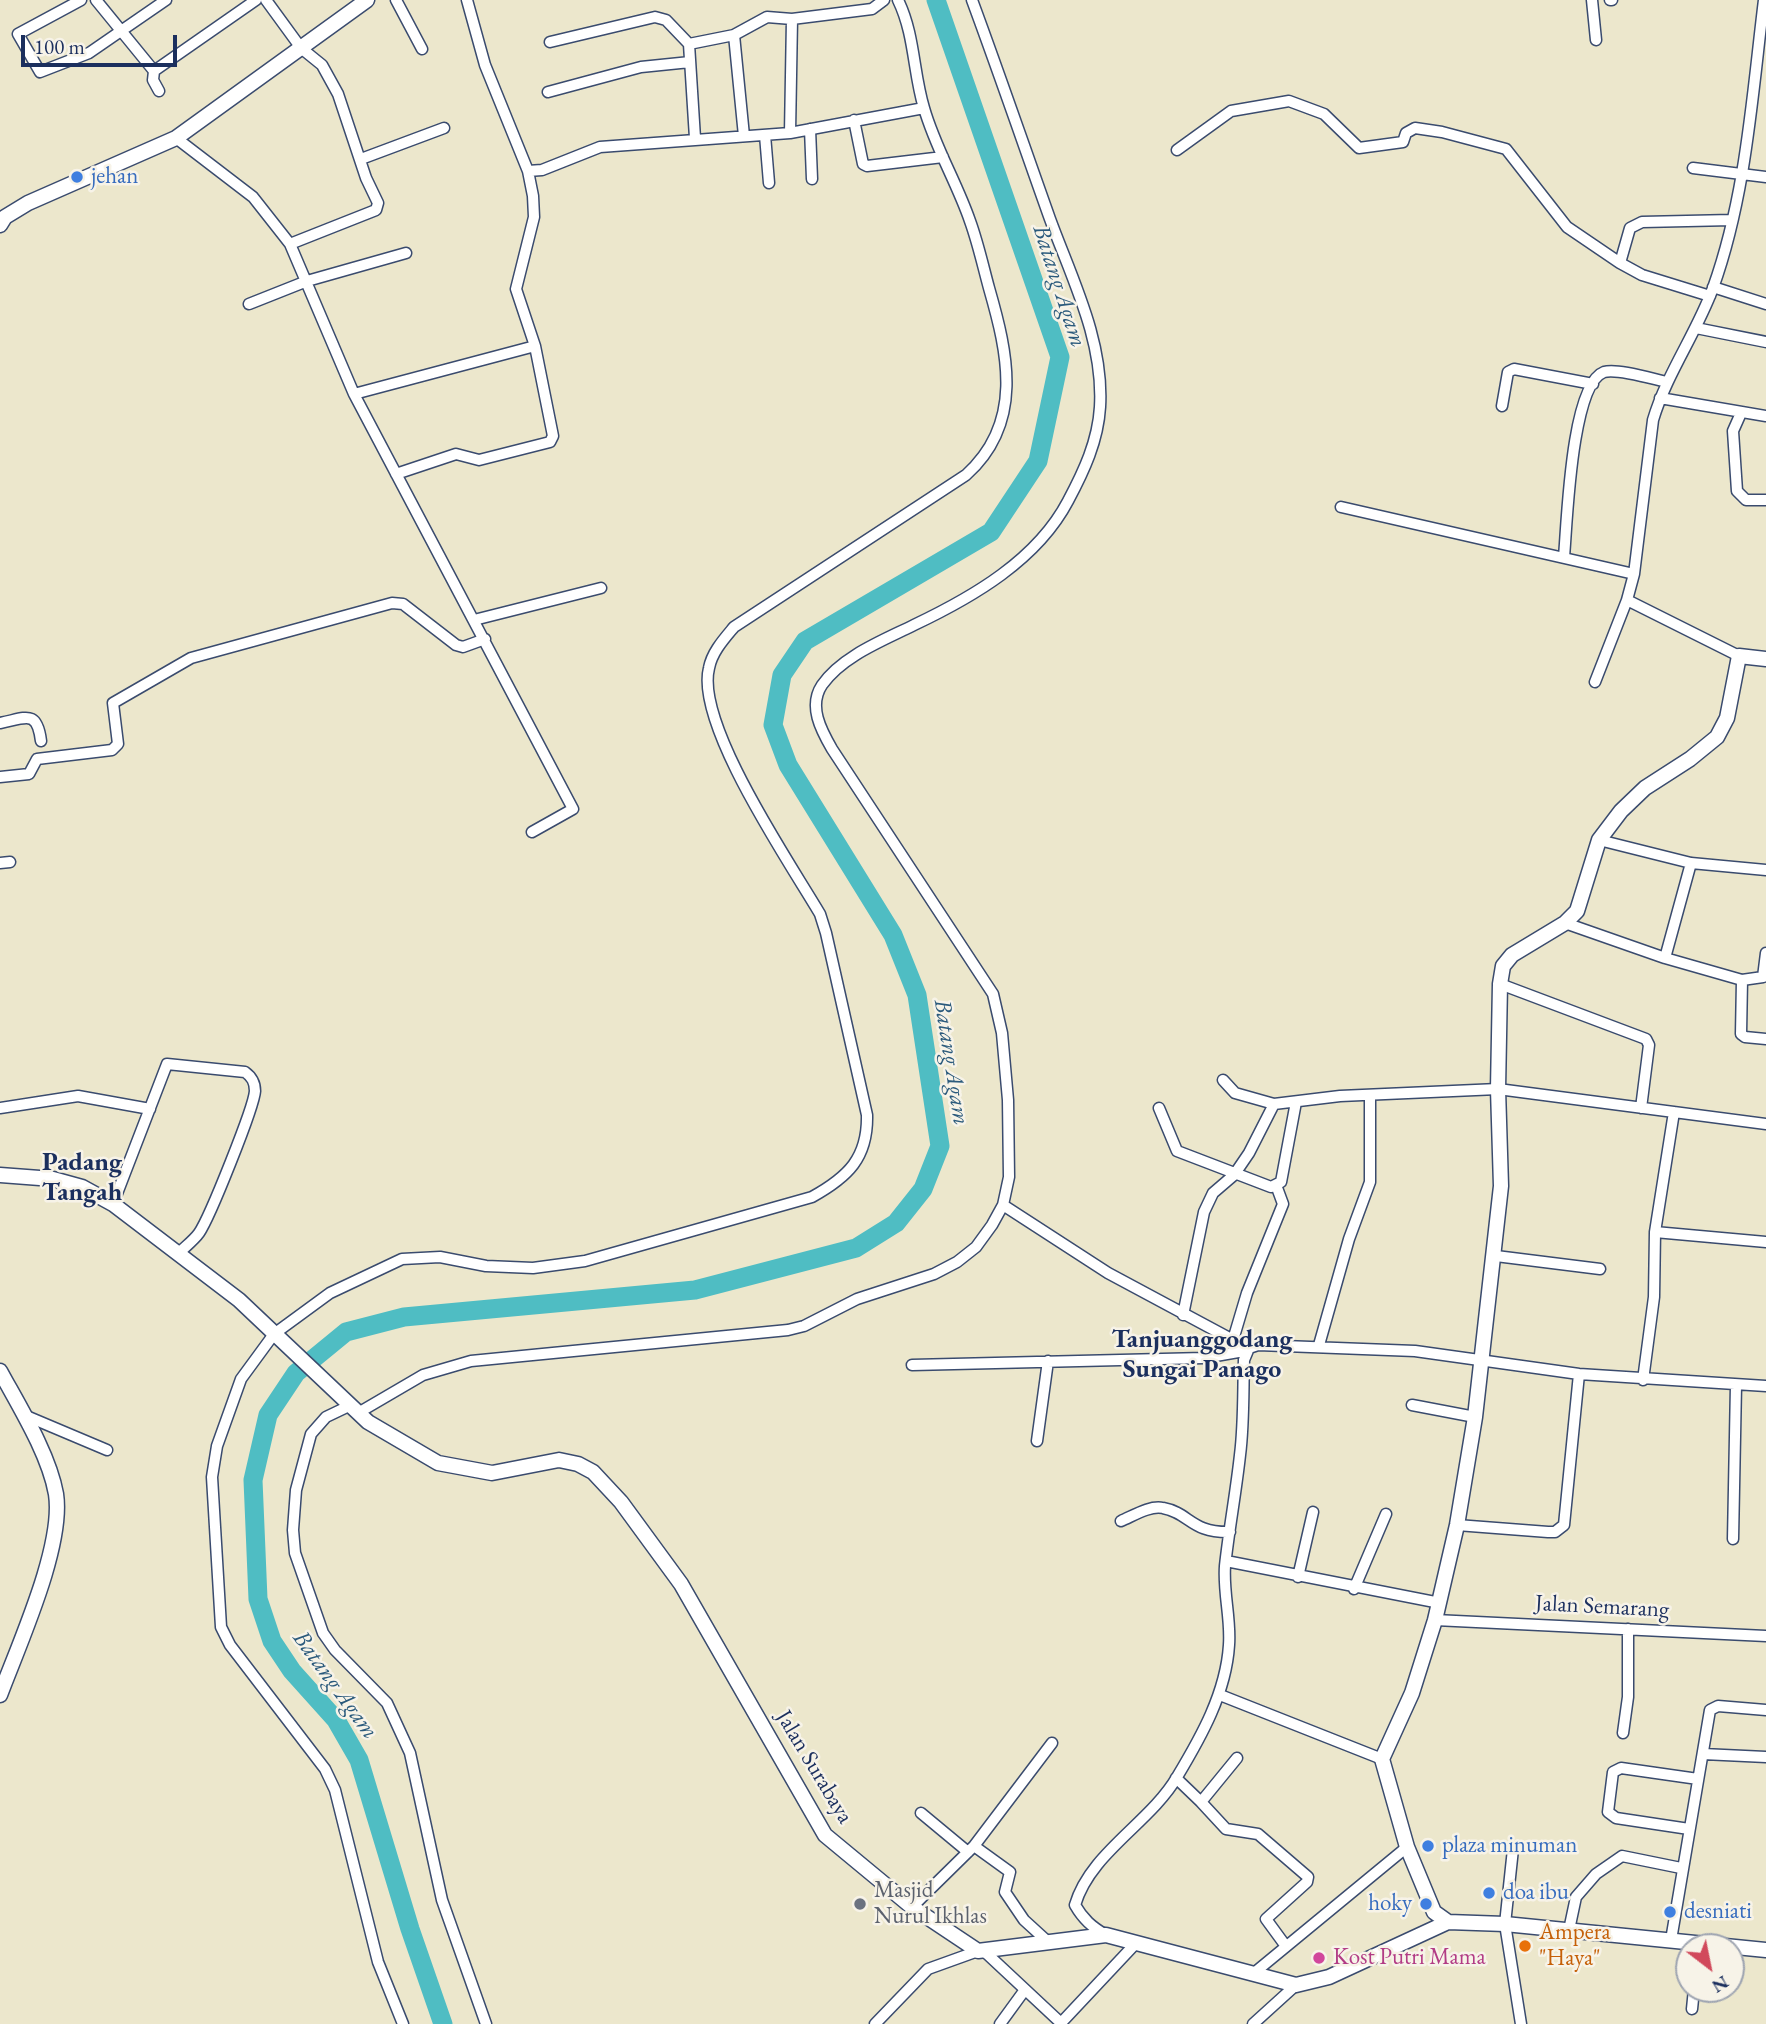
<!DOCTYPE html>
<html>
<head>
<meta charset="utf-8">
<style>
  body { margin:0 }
  #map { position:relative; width:1766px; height:2024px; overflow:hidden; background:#ece7cc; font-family:"EB Garamond",serif }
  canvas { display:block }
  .north { position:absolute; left:1675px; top:1933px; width:70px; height:70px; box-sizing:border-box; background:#f7f3e8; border:2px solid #9fa5b1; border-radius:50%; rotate:148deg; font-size:19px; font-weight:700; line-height:28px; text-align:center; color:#1b2f5e }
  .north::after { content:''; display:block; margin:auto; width:24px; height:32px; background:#d1495b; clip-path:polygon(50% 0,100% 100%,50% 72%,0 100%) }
  .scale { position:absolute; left:21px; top:35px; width:156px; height:32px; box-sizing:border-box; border:4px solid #1b2f5e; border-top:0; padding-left:9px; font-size:21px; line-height:24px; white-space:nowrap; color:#1b2f5e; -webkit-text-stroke:5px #f7f3e8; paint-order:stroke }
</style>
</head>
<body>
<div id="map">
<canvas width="1766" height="2024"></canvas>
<div class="north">N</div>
<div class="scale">100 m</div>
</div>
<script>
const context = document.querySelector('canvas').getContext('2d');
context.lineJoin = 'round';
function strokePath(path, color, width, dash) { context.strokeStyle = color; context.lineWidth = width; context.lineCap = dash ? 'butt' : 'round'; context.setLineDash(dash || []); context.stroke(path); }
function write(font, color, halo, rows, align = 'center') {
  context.font = font + ' "EB Garamond",serif'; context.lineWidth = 5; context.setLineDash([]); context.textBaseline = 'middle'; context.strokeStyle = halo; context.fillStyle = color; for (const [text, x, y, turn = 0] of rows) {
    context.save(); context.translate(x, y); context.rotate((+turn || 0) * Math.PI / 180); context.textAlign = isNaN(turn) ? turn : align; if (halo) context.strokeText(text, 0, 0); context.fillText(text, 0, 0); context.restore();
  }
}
strokePath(new Path2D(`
  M 443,2024 L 410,1929 L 359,1760 L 336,1720 L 292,1671 L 272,1641 L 258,1599 L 253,1480 L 268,1415 L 296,1373 L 346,1332 L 404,1317 L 695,1290 L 856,1248 L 896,1223 L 923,1189 L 940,1146 L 917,995 L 893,935 L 788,765 L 773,725 L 782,675 L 805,641 L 991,532 L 1038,461 L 1060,357 L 936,0`), '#4fbdc3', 19);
const street = new Path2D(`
  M 81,0 L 18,34 L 40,72 L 89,53 L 166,0
  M 96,0 L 154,71 L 256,0
  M 266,0 L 301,48 L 322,65 L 338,94 L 366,178 L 378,203 L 376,210 L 290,244
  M 396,0 L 422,49
  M 1592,0 L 1596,40
  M 1610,0 L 1612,0
  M 734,35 L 744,136
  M 550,42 L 655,17 L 666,20 L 689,44 L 734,35 L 767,17 L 792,19
  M 689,44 L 695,138
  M 154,71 L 153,80 L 159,91
  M 548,92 L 641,67 L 690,62
  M 854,120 L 863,164 L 867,166 L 943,157
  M 810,129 L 812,179
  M 790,133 L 792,19 L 872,9 L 884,0
  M 765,135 L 769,183
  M 176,138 L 253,197 L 290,244 L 354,394 L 573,809 L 532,832
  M 1177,150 L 1231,111 L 1289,101 L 1324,114 L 1359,148 L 1403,142 L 1406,133 L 1415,128 L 1442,132 L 1506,149 L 1567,227 L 1620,263
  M 361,159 L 444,128
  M 1693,168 L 1766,177
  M 528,171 L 542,170 L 600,147 L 790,133 L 924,108
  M 1713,287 L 1766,304
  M 1710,296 L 1642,275 L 1620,263 L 1630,228 L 1642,222 L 1732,220
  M 249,304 L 307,281 L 406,253
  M 1696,328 L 1766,342
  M 354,394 L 535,346
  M 1660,398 L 1766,416
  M 1502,406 L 1508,372 L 1514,369 L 1593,384
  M 1741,413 L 1733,431 L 1737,491 L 1746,500 L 1766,500
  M 396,474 L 456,454 L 479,460 L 550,442 L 553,436 L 535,346 L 516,289 L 534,217 L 533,196 L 528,171 L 485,65 L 467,0
  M 1341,507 L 1634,574
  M 1564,557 C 1567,524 1571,384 1604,372 C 1617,368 1653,379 1667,382
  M 474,620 L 601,588
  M 1739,656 L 1627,600 L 1634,574 L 1653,420 C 1667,373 1696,334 1713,288 C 1746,196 1752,97 1764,0
  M 1595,682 L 1627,600
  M 0,723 C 26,718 37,709 41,741
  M 0,777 L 29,774 L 37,759 L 112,750 L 118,744 L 113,703 L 191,658 L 392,603 L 403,604 L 456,645 L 463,647 L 485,639
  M 1599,840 L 1691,863 L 1766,870
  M 0,863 L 10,862
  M 1565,923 L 1665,958 L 1742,980 L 1741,1034 L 1745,1037 L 1766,1039
  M 1665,958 L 1691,863
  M 1742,980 L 1763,977 L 1766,953
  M 1500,984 L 1646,1039 L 1649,1045 L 1641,1108
  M 1223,1080 L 1235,1093 L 1274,1104 L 1340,1096 L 1498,1089 L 1766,1124
  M 0,1108 L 78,1096 L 150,1109
  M 1159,1108 L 1177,1151 L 1271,1187 L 1281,1182 L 1296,1102
  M 113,1204 L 167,1064 L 245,1072 C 252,1077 255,1082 255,1091 C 254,1107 210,1217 199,1233 C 194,1240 186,1246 180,1252
  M 1003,1205 L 1108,1273 L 1233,1340
  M 1655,1232 L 1766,1242
  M 1496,1256 L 1600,1269
  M 1183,1315 L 1204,1212 L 1213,1193 L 1234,1175 L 1249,1153 L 1274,1104
  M 1236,1343 L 1233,1340 L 1247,1293 L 1283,1204 L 1276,1185
  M 1319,1345 L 1349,1239 L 1370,1182 L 1370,1095
  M 912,1365 L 1204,1358 L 1244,1351
  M 1643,1380 L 1654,1297 L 1655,1232 L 1674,1112
  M 1412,1405 L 1475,1417
  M 349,1406 L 326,1417 L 311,1434 L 296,1490 L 293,1530 L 295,1553 L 323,1633 L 335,1650 L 387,1703 L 410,1753 L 442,1900 L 486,2024
  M 358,1413 L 423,1375 L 471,1361 L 788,1330 L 804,1326 L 857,1299 L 934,1274 L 957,1262 L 976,1247 L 992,1225 L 1003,1205 L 1009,1177 L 1008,1100 L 1002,1033 L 993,994 L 832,749 C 821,730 808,706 822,685 C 842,656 884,640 914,625 C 973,597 1037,560 1068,501 C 1084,471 1098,441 1100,407 C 1104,341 1072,279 1050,219 C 1024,146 999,73 972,0
  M 24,1415 L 107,1450
  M 1037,1441 L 1048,1361
  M 1121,1521 C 1133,1516 1150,1505 1163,1508 C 1190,1513 1191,1533 1230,1532
  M 1457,1525 L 1548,1532 L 1555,1532 L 1564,1525 L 1579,1374
  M 1733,1539 L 1736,1385
  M 1226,1561 L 1440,1603
  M 1298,1577 L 1313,1512
  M 1354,1589 L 1386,1514
  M 1435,1620 L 1766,1636
  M 1220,1695 L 1382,1759
  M 1623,1733 L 1628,1697 L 1628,1629
  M 1703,1754 L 1766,1757
  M 1176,1778 L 1201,1802 L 1237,1758
  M 1201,1802 L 1226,1829 L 1258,1834 L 1308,1877 L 1307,1882 L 1266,1919 L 1285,1945
  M 921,1813 L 968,1852
  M 1689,1829 L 1616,1818 L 1608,1812 L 1613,1772 L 1621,1768 L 1698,1779
  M 974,1846 L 1010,1872 L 1005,1892 L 1024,1920 L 1047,1941
  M 1513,1849 L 1505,1924 L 1521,2024
  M 912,1907 L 974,1846 L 1052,1743
  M 1569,1930 L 1576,1897 L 1596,1874 L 1622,1856 L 1681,1868
  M 1106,1935 C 1092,1927 1083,1919 1075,1905 C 1090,1853 1150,1823 1177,1777 C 1201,1737 1226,1693 1229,1645 C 1231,1618 1223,1593 1225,1566 C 1229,1529 1236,1492 1240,1455 C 1244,1424 1243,1391 1244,1360 L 1249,1348 L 1258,1345 L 1415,1351 L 1579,1374 L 1766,1386
  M 1671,1940 L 1710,1710 L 1718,1706 L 1766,1710
  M 985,1952 L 1062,2024
  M 1254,1973 L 1407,1847
  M 1692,2009 L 1694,1989
  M 1061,2023 L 1137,1942
  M 403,2024 L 378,1962 L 335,1790 L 325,1769 L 230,1645 L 221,1627 L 212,1477 L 217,1446 L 241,1379 L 274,1334 L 330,1293 L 402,1259 L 440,1257 L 486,1266 L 533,1268 L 585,1261 L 812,1197 C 848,1177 868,1158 867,1115 L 826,933 L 820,914 C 790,863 695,724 709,668 C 712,652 724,639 734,627 L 966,475 C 1024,423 1008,354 989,288 C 983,266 978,243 970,221 C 957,183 935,147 924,108 C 913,72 915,35 898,0
  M 875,2024 L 928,1969 L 978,1951
  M 1000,2024 L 1024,1991
  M 1253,2024 L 1296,1985`);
const secondary = new Path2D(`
  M 0,225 L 5,217 L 28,203 L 176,138 L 367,0
  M 0,1175 L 53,1179 L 82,1187 L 113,1204 L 239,1300 L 368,1422 L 438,1463 L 492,1473 L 559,1460 L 578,1464 L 593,1472 L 621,1502 L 681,1584 L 825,1835 L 912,1907 L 978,1951 L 1106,1935 L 1296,1985 L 1329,1977 L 1448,1922 L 1505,1924 L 1766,1950
  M 0,1371 C 19,1406 49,1454 56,1494 C 64,1546 19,1644 0,1695
  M 1448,1922 L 1434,1912 L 1407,1847 L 1382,1759 L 1412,1693 L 1435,1620 L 1457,1525 L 1475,1417 L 1501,1186 L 1498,1089 L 1500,984 L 1503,966 L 1512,955 L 1565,923 L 1577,911 L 1599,840 L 1621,811 L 1645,788 L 1690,759 L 1717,737 L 1727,718 L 1739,656 L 1766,659`);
strokePath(street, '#3a4b6e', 13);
strokePath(secondary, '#3a4b6e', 17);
strokePath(street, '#fff', 10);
strokePath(secondary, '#fff', 14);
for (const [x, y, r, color] of [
  [77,177,7,"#3f7fe0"],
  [1428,1846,7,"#3f7fe0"],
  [1489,1893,7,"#3f7fe0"],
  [860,1904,7,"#6b7280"],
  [1426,1904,7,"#3f7fe0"],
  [1670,1912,7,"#3f7fe0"],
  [1525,1946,7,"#e8710a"],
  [1319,1958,7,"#d1479c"]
]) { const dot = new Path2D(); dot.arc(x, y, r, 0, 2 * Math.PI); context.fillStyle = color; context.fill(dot); strokePath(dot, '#f7f3e8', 2.5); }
write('23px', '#366cbe', '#f7f3e8', [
  ["jehan",91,177],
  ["plaza minuman",1442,1846],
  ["doa ibu",1503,1893],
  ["hoky",1412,1904,"right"],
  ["desniati",1684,1912]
], 'left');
write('23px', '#1b2f5e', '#f7f3e8', [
  ["Jalan Semarang",1602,1607,3],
  ["Jalan Surabaya",814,1767,59]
]);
write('23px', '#5b616d', '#f7f3e8', [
  ["Masjid",874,1891],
  ["Nurul Ikhlas",874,1917]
], 'left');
write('23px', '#c56008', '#f7f3e8', [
  ["Ampera",1539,1933],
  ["\"Haya\"",1539,1959]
], 'left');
write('23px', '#b23c85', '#f7f3e8', [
  ["Kost Putri Mama",1333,1958]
], 'left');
write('italic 24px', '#2b5a7c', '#f7f3e8', [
  ["Batang Agam",1059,286,72],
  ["Batang Agam",951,1062,81],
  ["Batang Agam",335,1685,54]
]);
write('bold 26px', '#1b2f5e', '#f7f3e8', [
  ["Padang",82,1163],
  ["Tangah",82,1193],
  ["Tanjuanggodang",1202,1340],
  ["Sungai Panago",1202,1370]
]);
</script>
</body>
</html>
